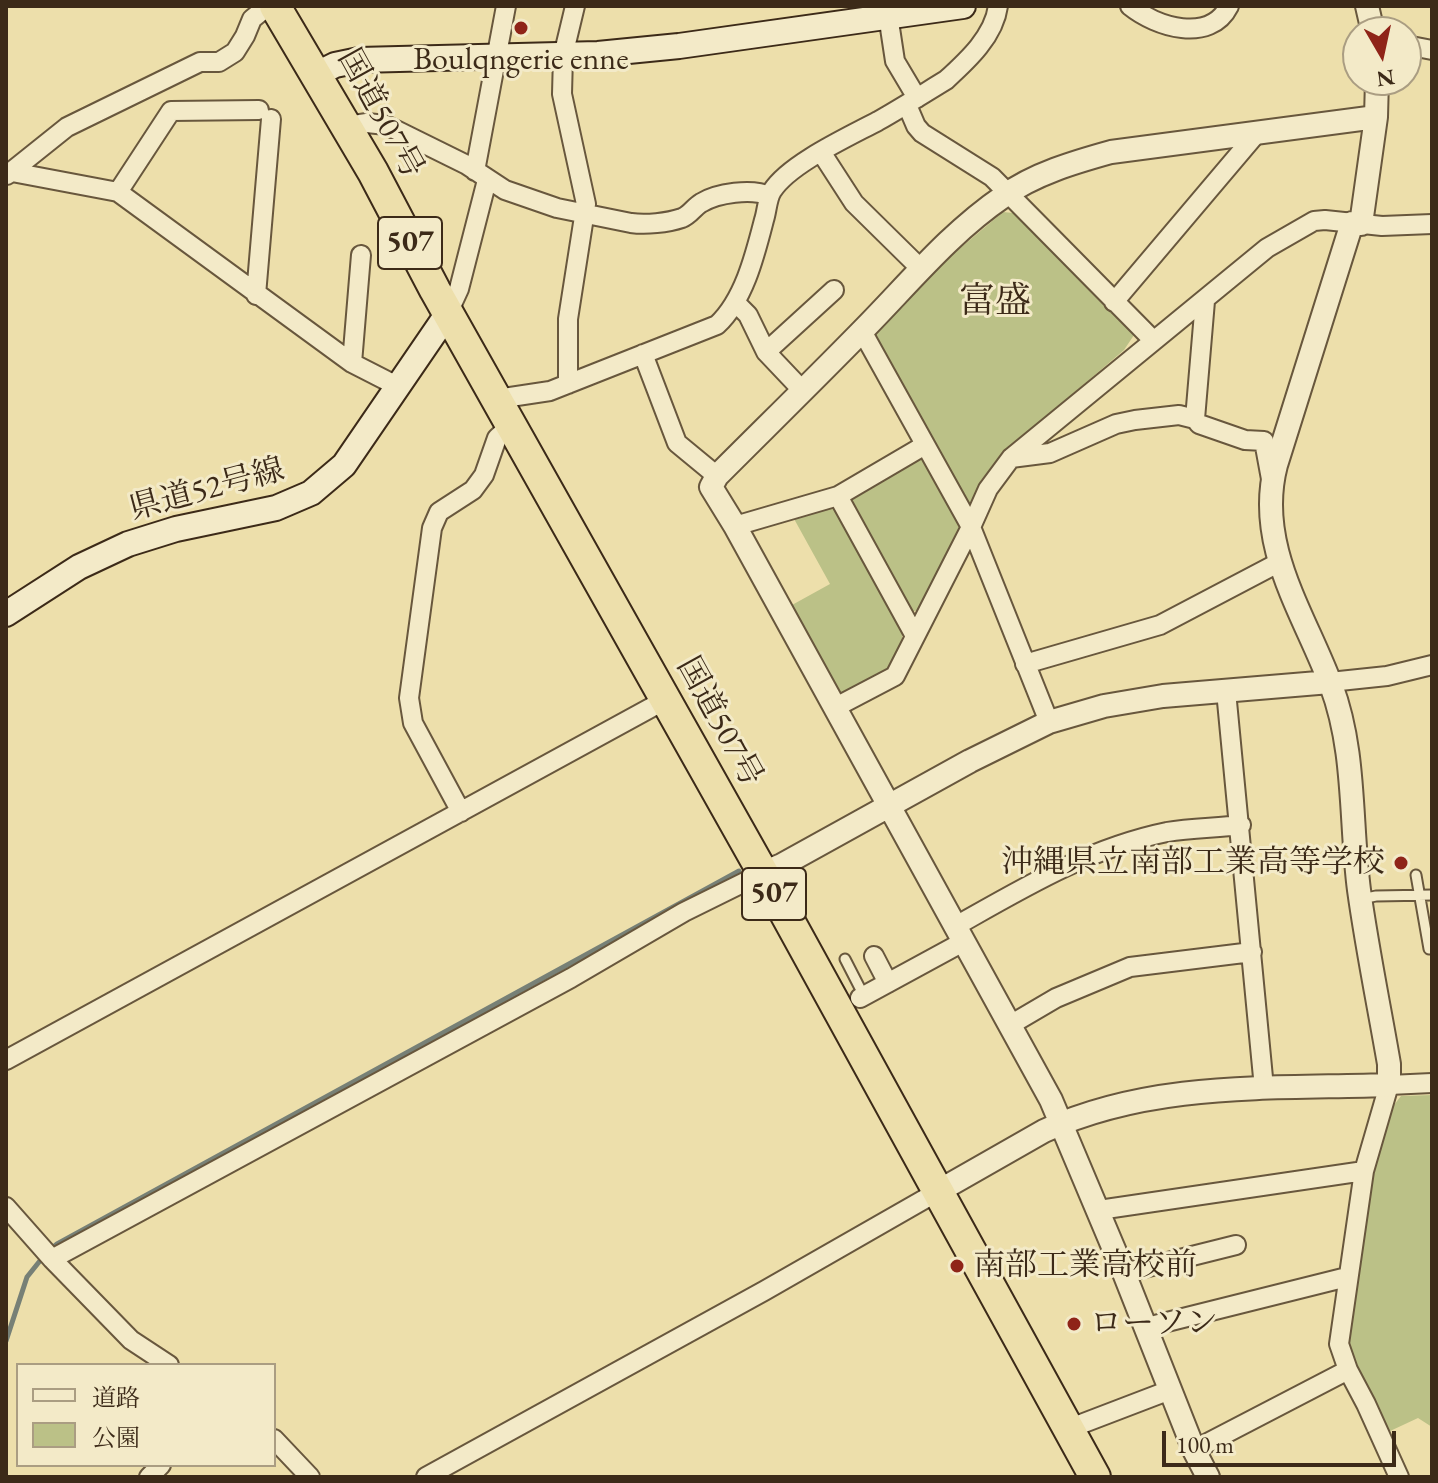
<!DOCTYPE html>
<html>
<head>
<meta charset="utf-8">
<style>
  body { margin:0 }
  #map { position:relative; width:1438px; height:1483px; overflow:hidden; background:#eddfab; font-family:"EB Garamond","Noto Serif JP",serif }
  canvas { display:block }
  .frame { position:absolute; inset:0; border:8px solid #3c2a18; pointer-events:none }
  .legend { position:absolute; left:16px; top:1363px; width:260px; height:104px; box-sizing:border-box; background:#f3eac8; border:2px solid #aa9d82; margin:0; padding:10px 14px; list-style:none; font-size:24px; color:#3c2a18 }
  .legend li { display:flex; align-items:center; gap:16px; height:40px }
  .legend b { width:40px; border:2px solid #aa9d82 }
  .north { position:absolute; left:1342px; top:16px; width:80px; height:80px; box-sizing:border-box; background:#f3eac8; border:2px solid #aa9d82; border-radius:50%; rotate:171deg; font-size:22px; font-weight:700; line-height:32px; text-align:center; color:#3c2a18 }
  .north::after { content:''; display:block; margin:auto; width:28px; height:36px; background:#8f2418; clip-path:polygon(50% 0,100% 100%,50% 72%,0 100%) }
  .scale { position:absolute; left:1162px; top:1431px; width:234px; height:36px; box-sizing:border-box; border:4px solid #3c2a18; border-top:0; padding-left:10px; font-size:24px; line-height:28px; white-space:nowrap; color:#3c2a18; -webkit-text-stroke:6px #f3eac8; paint-order:stroke }
</style>
</head>
<body>
<div id="map">
<canvas width="1438" height="1483"></canvas>
<div class="frame"></div>
<ul class="legend">
<li><b style="height:10px;background:#f3eac8"></b>道路</li>
<li><b style="height:22px;background:#bbc187"></b>公園</li>
</ul>
<div class="north">N</div>
<div class="scale">100 m</div>
</div>
<script>
const context = document.querySelector('canvas').getContext('2d');
context.lineJoin = 'round';
function paint(path, color) { context.fillStyle = color; context.fill(path, 'evenodd'); }
function strokePath(path, color, width, dash) { context.strokeStyle = color; context.lineWidth = width; context.lineCap = dash ? 'butt' : 'round'; context.setLineDash(dash || []); context.stroke(path); }
function write(font, color, halo, rows, align = 'center') {
  context.font = font + ' "EB Garamond","Noto Serif JP",serif'; context.lineWidth = 6; context.setLineDash([]); context.textBaseline = 'middle'; context.strokeStyle = halo; context.fillStyle = color; for (const [text, x, y, turn = 0] of rows) {
    context.save(); context.translate(x, y); context.rotate((+turn || 0) * Math.PI / 180); context.textAlign = isNaN(turn) ? turn : align; if (halo) context.strokeText(text, 0, 0); context.fillText(text, 0, 0); context.restore();
  }
}
paint(new Path2D(`
  M 1003,212 L 1013,213 L 1134,335 L 1124,350 L 1006,451 L 981,480 L 970,511 L 874,340 L 876,332 L 946,260 Z
  M 918,455 L 925,457 L 960,520 L 962,530 L 921,610 L 908,612 L 848,501 L 849,495 Z
  M 830,506 L 837,509 L 902,627 C 905,669 877,676 846,694 L 838,691 L 792,605 L 830,584 L 793,517 Z
  M 1432,1095 L 1432,1427 L 1418,1418 L 1388,1432 L 1346,1347 L 1367,1193 L 1387,1122 L 1394,1105 L 1401,1096 Z`), '#bbc187');
strokePath(new Path2D(`
  M 50,1250 L 57,1244 L 739,871
  M 6,1341 L 27,1277 L 43,1257`), '#778076', 5);
const service = new Path2D(`
  M 1416,875 L 1429,949
  M 1361,899 L 1376,896 L 1432,895
  M 845,959 L 864,996`);
const minor = new Path2D(`
  M 1130,6 C 1156,27 1210,44 1229,6
  M 888,15 L 895,61 L 917,98
  M 1406,45 L 1432,50
  M 907,105 L 916,126 L 922,133 L 992,177 L 1153,340
  M 171,111 L 259,110
  M 347,126 L 367,123 L 386,125 L 467,165 L 505,190 L 557,208 L 631,223 C 646,225 667,223 682,218 C 690,215 694,207 701,203 C 717,193 752,188 769,196
  M 821,152 L 854,203 L 920,268
  M 475,171 L 506,6
  M 12,172 L 118,192 L 352,363 L 399,387
  M 7,175 L 67,127 L 200,62 L 219,62 L 235,52 L 245,36 L 252,19 L 268,6
  M 118,192 L 171,111
  M 256,295 L 271,119
  M 735,302 L 748,315 L 766,352 L 802,390
  M 1114,302 L 1257,133
  M 448,313 L 459,289 L 487,180
  M 862,331 L 971,527 L 1049,722
  M 766,352 L 834,290
  M 643,354 L 677,443 L 717,476
  M 352,363 L 361,255
  M 568,384 L 568,319 L 586,204 L 562,94 L 563,56 L 575,6
  M 497,399 L 550,391 L 717,325 C 744,300 755,255 764,220 C 767,211 767,199 772,191 C 789,164 848,137 878,121 C 901,108 923,94 946,80 C 968,60 994,36 998,6
  M 1195,419 L 1205,301
  M 1011,458 L 1050,453 L 1116,424 L 1135,420 L 1179,415 L 1195,419 L 1199,424 L 1245,440 L 1264,441 L 1271,479
  M 838,496 L 915,636
  M 735,526 L 838,496 L 925,445
  M 1025,664 L 1160,625 L 1278,563
  M 1330,682 L 1387,676 L 1432,665
  M 1226,691 L 1264,1088
  M 834,708 L 895,676 L 971,527 L 988,489 L 1011,458 L 1267,248 L 1314,221 L 1325,220 L 1382,226 L 1432,224
  M 461,812 L 413,723 L 409,698 L 432,528 L 439,512 L 473,490 L 484,475 L 497,438 L 512,424
  M 954,927 C 1023,888 1089,848 1167,832 C 1191,828 1216,828 1241,825
  M 874,956 L 888,983
  M 860,998 L 963,942
  M 1010,1025 L 1056,998 L 1130,967 L 1252,952
  M 6,1060 L 665,700
  M 6,1207 L 52,1259 L 131,1340 L 169,1365
  M 1099,1210 L 1364,1171
  M 52,1259 L 571,978 L 684,912 L 763,873
  M 1124,1273 L 1236,1245
  M 1147,1327 L 1347,1277
  M 1068,1429 L 1170,1390
  M 274,1439 L 310,1477
  M 1194,1450 L 1348,1370
  M 149,1477 L 161,1465
  M 426,1477 L 764,1291 L 937,1192
  M 1399,1477 L 1366,1404 L 1348,1370 L 1339,1344 L 1364,1171 L 1389,1085 L 1432,1083`);
const tertiary = new Path2D(`
  M 1367,6 L 1373,32
  M 1361,224 L 1376,117 L 1377,80
  M 763,873 L 782,865 L 970,761 L 1049,722 L 1104,706 L 1163,696 L 1330,682
  M 937,1192 L 1044,1131 C 1152,1081 1272,1089 1389,1085 L 1389,1064 C 1379,1006 1367,948 1359,890 C 1350,821 1356,751 1331,685 C 1304,613 1255,545 1276,465 L 1352,223
  M 1208,1477 L 1194,1450 L 1124,1273 L 1051,1100 L 735,526 L 711,487 L 717,476 C 764,429 812,382 859,334 C 906,287 948,234 1004,196 C 1034,174 1075,162 1111,152 L 1376,117`);
const secondary = new Path2D(`
  M 317,74 L 335,65 L 359,60 L 598,54 L 679,46 L 963,6
  M 6,614 L 79,567 L 128,544 L 176,529 L 276,508 L 311,493 L 344,465 L 448,313`);
const trunk = new Path2D(`
  M 275,6 L 373,172 L 435,290 L 763,873 L 1095,1477`);
strokePath(service, '#68573d', 13);
strokePath(minor, '#68573d', 22);
strokePath(tertiary, '#68573d', 26);
strokePath(secondary, '#3c2a18', 28);
strokePath(trunk, '#3c2a18', 34);
strokePath(service, '#f3eac8', 9);
strokePath(minor, '#f3eac8', 18);
strokePath(tertiary, '#f3eac8', 22);
strokePath(secondary, '#f3eac8', 24);
strokePath(trunk, '#eddfab', 30);
for (const [x, y, r, color] of [
  [521,28,8,"#8f2418"],
  [1401,863,8,"#8f2418"],
  [957,1266,8,"#8f2418"],
  [1074,1324,8,"#8f2418"]
]) { const dot = new Path2D(); dot.arc(x, y, r, 0, 2 * Math.PI); context.fillStyle = color; context.fill(dot); strokePath(dot, '#f3eac8', 3); }
for (const [x, y, w] of [
  [410,243,64],
  [774,894,64]
]) { const box = new Path2D(); box.roundRect(x - w / 2, y - 26, w, 52, 6); context.fillStyle = '#f3eac8'; context.fill(box); strokePath(box, '#3c2a18', 2); }
write('bold 30px', '#3c2a18', null, [
  ["507",410,243],
  ["507",774,894]
]);
write('32px', '#3c2a18', '#f3eac8', [
  ["Boulqngerie enne",521,60,"center"],
  ["沖縄県立南部工業高等学校",1385,863,"right"],
  ["南部工業高校前",973,1266],
  ["ローソン",1090,1324]
], 'left');
write('32px', '#3c2a18', '#f3eac8', [
  ["国道507号",380,114,61],
  ["県道52号線",207,490,-15],
  ["国道507号",719,722,61]
]);
write('36px', '#3c2a18', '#f3eac8', [
  ["富盛",995,302]
]);
</script>
</body>
</html>
